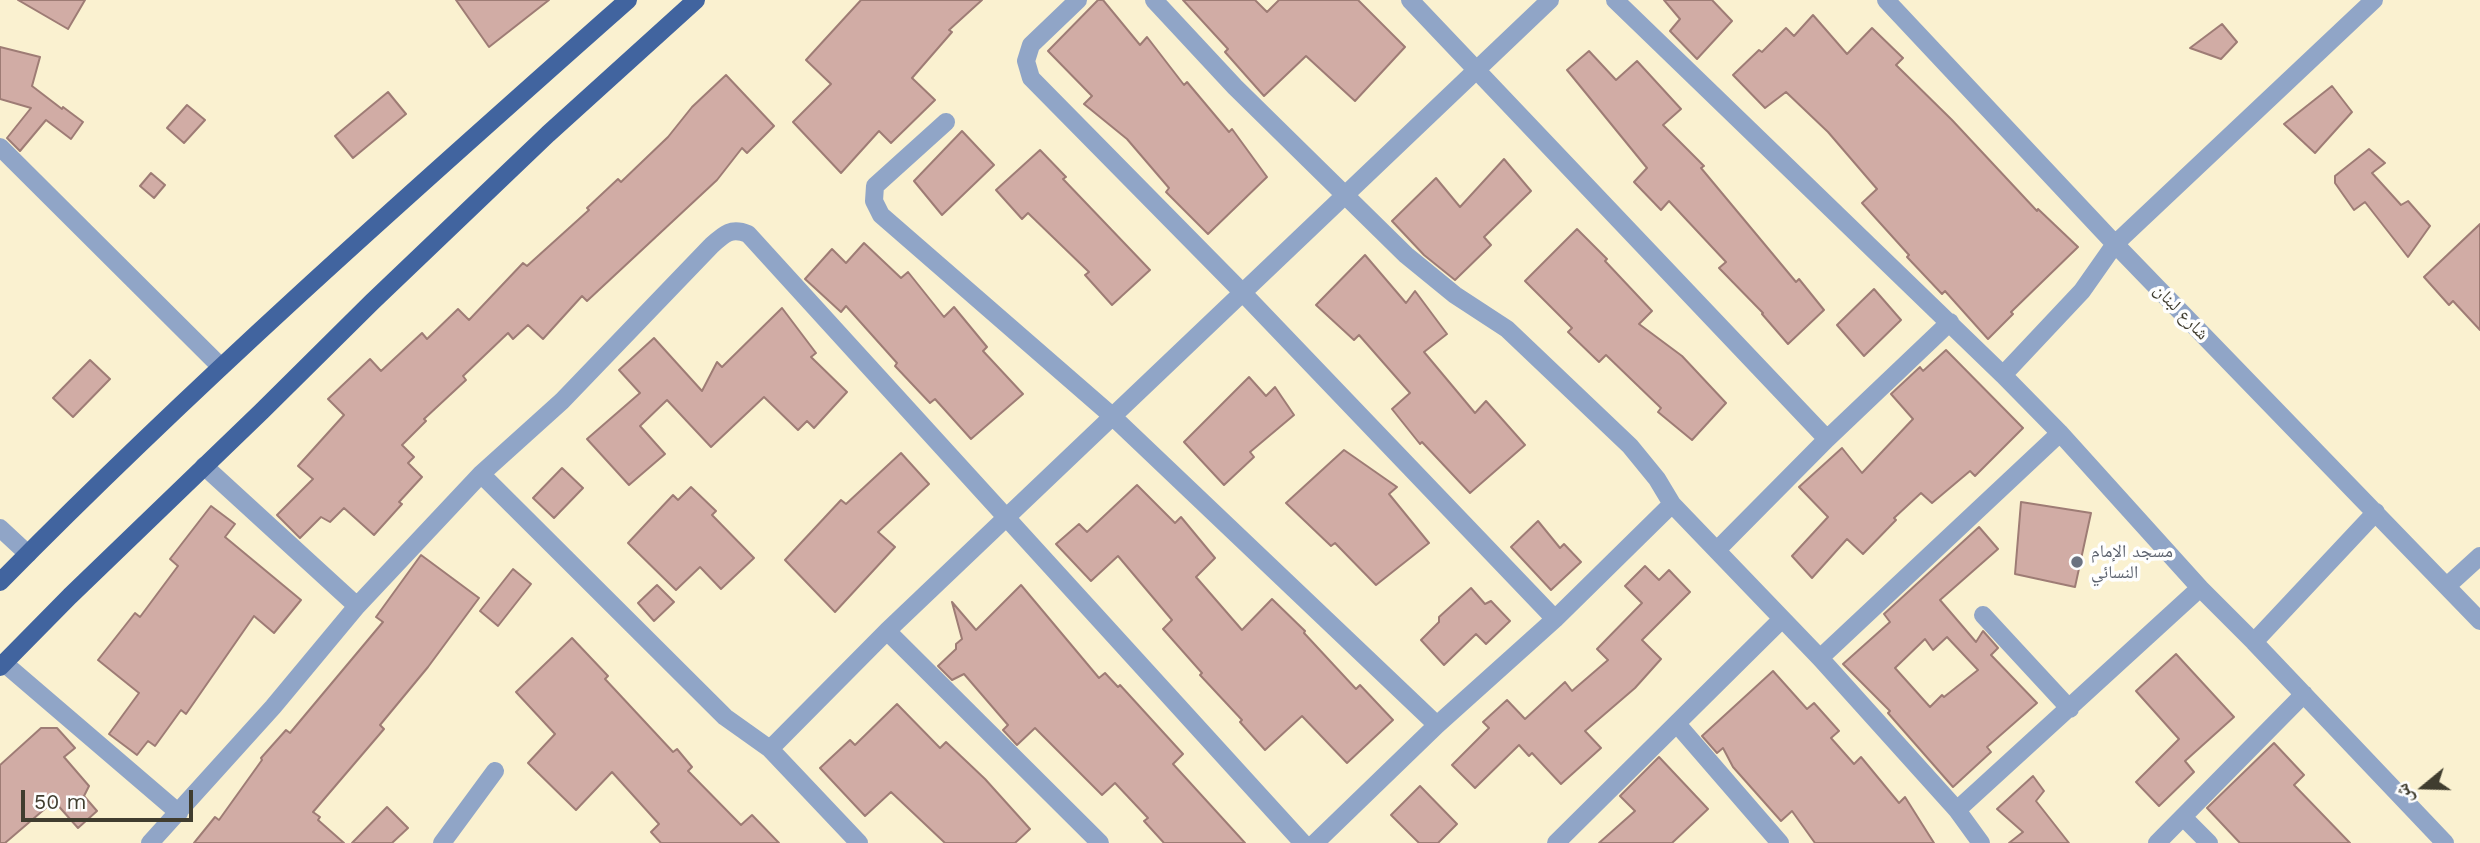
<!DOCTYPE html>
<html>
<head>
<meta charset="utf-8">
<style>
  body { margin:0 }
  #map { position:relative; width:2480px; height:843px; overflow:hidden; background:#faf1d0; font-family:"Work Sans","Noto Naskh Arabic",sans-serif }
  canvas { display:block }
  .north { position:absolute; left:2389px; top:752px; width:70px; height:70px; -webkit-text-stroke:5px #fefefe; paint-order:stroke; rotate:251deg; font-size:19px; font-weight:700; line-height:28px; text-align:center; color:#403d2f }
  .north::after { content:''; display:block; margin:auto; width:24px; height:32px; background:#403d2f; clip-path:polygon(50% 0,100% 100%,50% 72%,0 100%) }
  .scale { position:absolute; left:21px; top:790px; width:172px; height:32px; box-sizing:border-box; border:4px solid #403d2f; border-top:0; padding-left:9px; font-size:21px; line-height:24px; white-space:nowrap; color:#403d2f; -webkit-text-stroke:5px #fefefe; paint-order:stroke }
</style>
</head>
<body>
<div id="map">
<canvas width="2480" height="843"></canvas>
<div class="north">ش</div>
<div class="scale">50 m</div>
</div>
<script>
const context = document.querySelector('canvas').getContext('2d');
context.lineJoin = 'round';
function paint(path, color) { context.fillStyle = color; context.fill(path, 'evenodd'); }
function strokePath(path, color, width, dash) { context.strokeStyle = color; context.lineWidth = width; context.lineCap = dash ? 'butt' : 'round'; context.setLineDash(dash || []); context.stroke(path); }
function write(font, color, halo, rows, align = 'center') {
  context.font = font + ' "Work Sans","Noto Naskh Arabic",sans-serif'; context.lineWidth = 7; context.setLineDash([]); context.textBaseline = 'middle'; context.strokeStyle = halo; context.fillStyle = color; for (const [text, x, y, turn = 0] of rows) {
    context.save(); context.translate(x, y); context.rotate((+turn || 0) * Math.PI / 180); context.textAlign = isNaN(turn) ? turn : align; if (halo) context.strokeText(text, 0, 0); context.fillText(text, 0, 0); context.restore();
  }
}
const building = new Path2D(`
  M 18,0 L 85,0 L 68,29 Z
  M 456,0 L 549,0 L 489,47 Z
  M 861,0 L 982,0 L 949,30 L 952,32 L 912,78 L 935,100 L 891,143 L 879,131 L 841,173 L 793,122 L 831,84 L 806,60 Z
  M 1098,0 L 1103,0 L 1140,45 L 1147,37 L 1184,85 L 1187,82 L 1229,132 L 1232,129 L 1267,177 L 1208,234 L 1166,192 L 1169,188 L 1127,139 L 1084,104 L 1092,96 L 1048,51 Z
  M 1183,0 L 1255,0 L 1267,12 L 1279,0 L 1358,0 L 1405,47 L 1355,101 L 1306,56 L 1264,96 L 1225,52 L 1228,49 Z
  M 1664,0 L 1712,0 L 1732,21 L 1697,59 L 1670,31 L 1680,19 Z
  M 1813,15 L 1847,54 L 1872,28 L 1903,58 L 1896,65 L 1952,120 L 2037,211 L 2038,209 L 2078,247 L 2011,312 L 2013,314 L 1988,339 L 1945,291 L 1942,294 L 1907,257 L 1909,255 L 1862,203 L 1877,189 L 1828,132 L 1786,92 L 1765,108 L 1733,75 L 1759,50 L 1762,52 L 1786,28 L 1794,36 Z
  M 2222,24 L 2237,42 L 2221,59 L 2190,48 Z
  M 0,47 L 40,57 L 32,86 L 62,109 L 63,107 L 83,122 L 71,139 L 46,120 L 20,151 L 7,138 L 31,108 L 0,99 Z
  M 1589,51 L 1616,80 L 1637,61 L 1681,109 L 1663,125 L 1704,166 L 1701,168 L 1796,282 L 1799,279 L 1824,310 L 1788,344 L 1762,314 L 1763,313 L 1719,268 L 1726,262 L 1669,201 L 1661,210 L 1634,182 L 1647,168 L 1567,70 Z
  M 726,75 L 774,126 L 747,153 L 742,148 L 717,180 L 587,301 L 582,296 L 543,339 L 528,325 L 513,339 L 508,333 L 463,376 L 466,380 L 424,419 L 426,421 L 402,445 L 414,457 L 408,463 L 422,477 L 399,502 L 402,504 L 374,535 L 344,508 L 330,522 L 321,517 L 300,538 L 277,515 L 313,479 L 298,466 L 344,415 L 328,399 L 370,359 L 381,371 L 422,333 L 427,339 L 458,309 L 469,320 L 523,263 L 527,266 L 589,210 L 587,208 L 618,179 L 621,182 L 668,137 L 692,107 Z
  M 2332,86 L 2352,112 L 2315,153 L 2284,124 Z
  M 388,92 L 406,114 L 353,158 L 335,136 Z
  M 187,105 L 205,120 L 184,143 L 167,128 Z
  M 962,131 L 994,165 L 942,215 L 914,181 Z
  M 2369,149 L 2385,163 L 2372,173 L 2401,205 L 2408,201 L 2430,226 L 2408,257 L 2365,202 L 2354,210 L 2335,183 L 2335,176 Z
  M 1040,150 L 1066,177 L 1063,179 L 1150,270 L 1112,305 L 1085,275 L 1089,272 L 1028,213 L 1022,219 L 996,190 Z
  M 1504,159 L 1531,191 L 1484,237 L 1491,245 L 1455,280 L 1424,255 L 1392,221 L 1436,178 L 1460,207 Z
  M 151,173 L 165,185 L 154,198 L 140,186 Z
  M 2480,224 L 2480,330 L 2453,301 L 2449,305 L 2424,277 Z
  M 1577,229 L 1607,259 L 1605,261 L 1652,311 L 1639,324 L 1682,356 L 1726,403 L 1692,440 L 1658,412 L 1661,408 L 1606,355 L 1599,362 L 1568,332 L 1572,328 L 1525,281 Z
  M 864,243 L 901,278 L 908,272 L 944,317 L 954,307 L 987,347 L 983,351 L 1023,394 L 971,439 L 935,399 L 930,403 L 895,366 L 897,363 L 846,306 L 841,312 L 805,279 L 832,249 L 846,263 Z
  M 1365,255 L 1406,303 L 1415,291 L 1447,334 L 1424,352 L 1475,413 L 1486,401 L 1525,445 L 1470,493 L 1422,442 L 1420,444 L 1392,409 L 1410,393 L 1359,335 L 1354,340 L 1316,305 Z
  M 1874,289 L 1901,320 L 1864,356 L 1837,325 Z
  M 782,308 L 816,353 L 811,357 L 847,392 L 814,428 L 807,421 L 798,430 L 764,397 L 711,447 L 667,400 L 640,426 L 665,454 L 629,485 L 587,439 L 640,393 L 619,370 L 654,338 L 702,391 L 717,362 L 722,367 Z
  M 1946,350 L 2023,428 L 1975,476 L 1970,471 L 1932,503 L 1921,493 L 1894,518 L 1896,520 L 1863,554 L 1847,539 L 1812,578 L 1792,556 L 1828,517 L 1799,487 L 1842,448 L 1862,473 L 1913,419 L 1891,394 L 1920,367 L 1923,371 Z
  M 90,360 L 110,379 L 73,417 L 53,398 Z
  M 1249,377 L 1266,396 L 1275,387 L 1294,415 L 1250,452 L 1254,457 L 1224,485 L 1184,442 Z
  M 1344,450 L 1397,487 L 1389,494 L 1429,543 L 1376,585 L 1335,543 L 1331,546 L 1286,503 Z
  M 901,453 L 929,484 L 878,532 L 895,547 L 835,612 L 785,560 L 841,500 L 846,504 Z
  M 562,468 L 583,488 L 554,518 L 533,498 Z
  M 1137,485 L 1175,523 L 1181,517 L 1215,558 L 1196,577 L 1242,630 L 1272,599 L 1305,631 L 1304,633 L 1356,689 L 1360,685 L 1393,720 L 1347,763 L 1302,716 L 1265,750 L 1240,722 L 1242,720 L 1200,675 L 1202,673 L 1163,629 L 1172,620 L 1118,556 L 1091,581 L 1056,544 L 1079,524 L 1087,532 Z
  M 691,487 L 716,511 L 712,515 L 754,558 L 721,589 L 700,567 L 676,590 L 628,543 L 673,495 L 678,500 Z
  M 2021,502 L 2091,513 L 2075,587 L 2015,574 Z
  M 211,506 L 235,524 L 225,537 L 301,600 L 274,633 L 254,616 L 186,714 L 181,710 L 155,746 L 148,741 L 137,755 L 109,734 L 139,693 L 98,660 L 135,613 L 140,617 L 178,566 L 170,559 Z
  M 1538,521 L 1560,548 L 1564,544 L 1581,562 L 1551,590 L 1511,547 Z
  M 1979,527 L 1998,549 L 1940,600 L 1976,642 L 1983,631 L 1998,648 L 1991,655 L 2037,703 L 1987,747 L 1991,752 L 1953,787 L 1888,713 L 1890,711 L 1843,664 L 1890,622 L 1884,614 ZM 1947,637 L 1978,670 L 1944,697 L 1942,695 L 1930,707 L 1895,668 L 1925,639 L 1933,650 Z
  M 421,555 L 479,598 L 428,667 L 380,725 L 384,729 L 313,812 L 320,817 L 318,820 L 344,843 L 194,843 L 215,817 L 219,820 L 262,760 L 261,758 L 286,730 L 290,733 L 383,622 L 376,617 Z
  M 1645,566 L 1659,580 L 1669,570 L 1690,592 L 1642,640 L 1661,659 L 1635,688 L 1585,731 L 1601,748 L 1561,784 L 1532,753 L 1529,756 L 1519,745 L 1475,788 L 1452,765 L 1489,728 L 1483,722 L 1507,700 L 1525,719 L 1565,682 L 1572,691 L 1608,660 L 1597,649 L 1642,603 L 1625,586 Z
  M 513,569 L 531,584 L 498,626 L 480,611 Z
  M 657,585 L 674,602 L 654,621 L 638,603 Z
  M 1021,585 L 1099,678 L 1105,673 L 1118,687 L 1120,685 L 1183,754 L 1173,764 L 1245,843 L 1164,843 L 1144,821 L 1148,818 L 1115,783 L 1102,795 L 1035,728 L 1017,745 L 1003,730 L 1008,725 L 964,674 L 952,680 L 938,666 L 956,649 L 956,644 L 962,639 L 952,602 L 976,630 Z
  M 1471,588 L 1485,604 L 1491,601 L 1510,621 L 1486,644 L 1476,634 L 1444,665 L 1421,640 L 1439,622 L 1439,617 Z
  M 572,638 L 608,676 L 605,679 L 673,752 L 677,749 L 692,767 L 688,771 L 741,825 L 752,815 L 779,843 L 661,843 L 651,832 L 659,824 L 612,772 L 576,810 L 528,763 L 555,734 L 516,692 Z
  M 2176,654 L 2234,717 L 2185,761 L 2194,772 L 2159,806 L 2136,782 L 2179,739 L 2136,691 Z
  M 1773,671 L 1807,709 L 1814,703 L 1839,731 L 1831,738 L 1854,764 L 1861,757 L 1899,803 L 1905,797 L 1934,843 L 1815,843 L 1792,811 L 1781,821 L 1733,767 L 1723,748 L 1717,753 L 1702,736 Z
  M 897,704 L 940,748 L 946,742 L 985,779 L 1030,829 L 1015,843 L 945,843 L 891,792 L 865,816 L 820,768 L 850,740 L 855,745 Z
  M 41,728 L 57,728 L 75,748 L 64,757 L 89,786 L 84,796 L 97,811 L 78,828 L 54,801 L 5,843 L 0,843 L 0,765 Z
  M 2274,743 L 2304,775 L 2294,785 L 2350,843 L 2240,843 L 2207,808 Z
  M 1659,757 L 1708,809 L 1672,843 L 1599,843 L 1635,811 L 1620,796 Z
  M 2033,776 L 2044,791 L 2036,801 L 2069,843 L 2009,843 L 2023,832 L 1997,809 Z
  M 1420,786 L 1457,824 L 1438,843 L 1419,843 L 1391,815 Z
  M 387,807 L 408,828 L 392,843 L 352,843 Z`);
paint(building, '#d1aca5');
strokePath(building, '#9e7c75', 2);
strokePath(new Path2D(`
  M 1078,0 L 1031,45 L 1026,61 L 1031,78 L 1242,292 L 1555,619
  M 1154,0 L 1235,87 L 1406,255 L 1455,295 L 1507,329 L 1630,446 L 1657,479 L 1672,504 L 1820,658 L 1957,810 L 1981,843
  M 1410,0 L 1827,439
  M 1615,0 L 2003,375 L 2060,433 L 2200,588
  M 1886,0 L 2115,244 L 2480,621
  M 946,122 L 875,186 L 874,201 L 881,215 L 1111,415 L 1437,725
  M 0,147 L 221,367
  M 2003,375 L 2082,291 L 2115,244 L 2374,0
  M 204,466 L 357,606
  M 481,474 L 725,717 L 770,749 L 859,843
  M 0,528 L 28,554
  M 1717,550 L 1827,439 L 1950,322
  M 2447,586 L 2480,556
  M 1983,615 L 2070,709
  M 887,631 L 1100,843
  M 2254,642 L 2445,843
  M 1820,658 L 2060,433
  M 4,663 L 179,813
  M 1677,724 L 1780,843
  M 770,749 L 887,631 L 1550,0
  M 1957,810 L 2200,588 L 2254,642 L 2376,512
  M 2183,817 L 2209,843
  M 150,843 L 273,707 L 357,606 L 481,474 L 562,401 L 711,246 C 724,234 731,227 748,234 L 1303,843
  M 442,843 L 495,771
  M 1315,843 L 1437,725 L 1555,619 L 1672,504
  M 1556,843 L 1782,619
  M 2157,843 L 2304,694`), '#90a5c7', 18);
strokePath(new Path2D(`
  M 0,582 C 201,378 415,189 628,0
  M 0,667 L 70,596 L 262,411 L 372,302 L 548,134 L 696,0`), '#41649f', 18);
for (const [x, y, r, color] of [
  [2077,562,7,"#6b7280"]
]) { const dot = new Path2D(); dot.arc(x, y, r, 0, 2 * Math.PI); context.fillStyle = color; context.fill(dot); strokePath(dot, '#fefefe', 2.5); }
write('18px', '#403d2f', '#fefefe', [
  ["شارع لبنان",2181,312,46]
]);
write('18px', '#5b616d', '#fefefe', [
  ["مسجد الإمام",2091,552],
  ["النسائي",2091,573]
], 'left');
</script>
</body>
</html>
